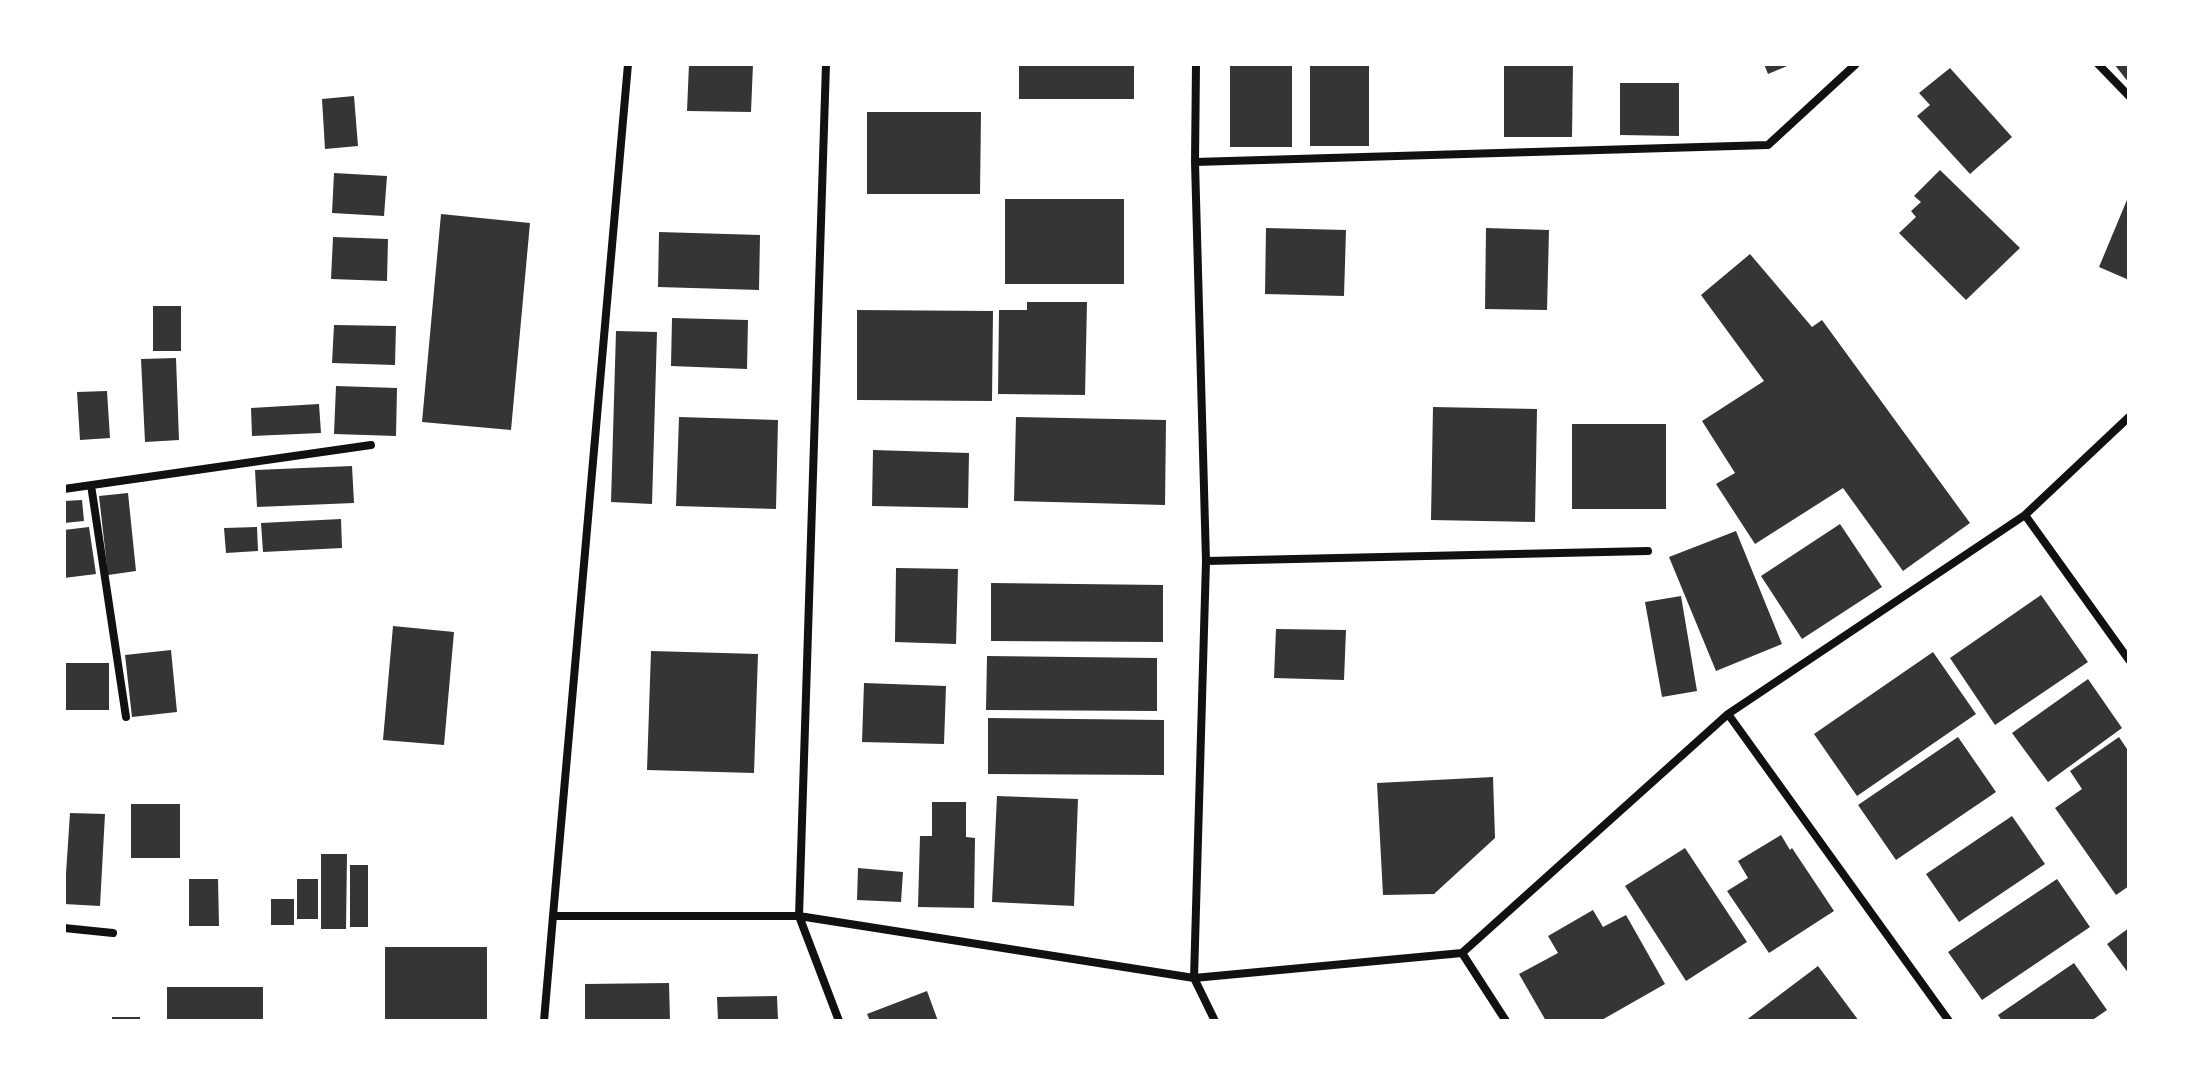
<!DOCTYPE html>
<html>
<head>
<meta charset="utf-8">
<style>
  body { margin:0 }
  #map { position:relative; width:2193px; height:1085px; overflow:hidden; background:#fff; font-family:"Crimson Pro",serif }
  canvas { display:block }
  .frame { position:absolute; inset:0; border:66px solid #fff; pointer-events:none }
</style>
</head>
<body>
<div id="map">
<canvas width="2193" height="1085"></canvas>
<div class="frame"></div>
</div>
<script>
const context = document.querySelector('canvas').getContext('2d');
context.lineJoin = 'round';
function paint(path, color) { context.fillStyle = color; context.fill(path, 'evenodd'); }
function strokePath(path, color, width, dash) { context.strokeStyle = color; context.lineWidth = width; context.lineCap = dash ? 'butt' : 'round'; context.setLineDash(dash || []); context.stroke(path); }
paint(new Path2D(`
  M 689,64 L 753,64 L 751,112 L 687,111 Z
  M 1019,64 L 1134,64 L 1134,99 L 1019,99 Z
  M 1230,64 L 1292,64 L 1292,147 L 1230,147 Z
  M 1310,64 L 1369,64 L 1369,146 L 1310,146 Z
  M 1504,64 L 1573,64 L 1572,137 L 1504,137 Z
  M 1764,64 L 1792,64 L 1768,74 Z
  M 2114,64 L 2129,64 L 2129,83 Z
  M 1950,68 L 2012,137 L 1970,174 L 1917,116 L 1930,105 L 1919,93 Z
  M 1620,83 L 1679,83 L 1679,136 L 1620,135 Z
  M 354,96 L 358,146 L 325,149 L 322,99 Z
  M 867,112 L 981,112 L 980,194 L 867,194 Z
  M 1940,170 L 2020,248 L 1966,300 L 1899,233 L 1916,217 L 1911,211 L 1921,202 L 1914,196 Z
  M 334,173 L 387,176 L 384,216 L 332,213 Z
  M 2129,195 L 2129,280 L 2099,267 Z
  M 1005,199 L 1124,199 L 1124,284 L 1005,284 Z
  M 441,214 L 530,223 L 511,430 L 422,422 Z
  M 1266,228 L 1346,230 L 1344,296 L 1265,294 Z
  M 1486,228 L 1549,230 L 1547,310 L 1485,309 Z
  M 659,232 L 760,235 L 759,290 L 658,287 Z
  M 333,237 L 388,239 L 387,281 L 331,279 Z
  M 1750,254 L 1812,327 L 1822,320 L 1970,523 L 1903,571 L 1843,488 L 1755,544 L 1716,484 L 1735,473 L 1702,421 L 1764,381 L 1701,295 Z
  M 1027,302 L 1087,302 L 1085,395 L 998,394 L 999,310 L 1027,310 Z
  M 153,306 L 181,306 L 181,351 L 153,351 Z
  M 857,310 L 993,311 L 992,401 L 857,400 Z
  M 672,318 L 748,320 L 747,369 L 671,366 Z
  M 334,325 L 396,326 L 395,365 L 332,363 Z
  M 616,331 L 657,332 L 652,504 L 611,502 Z
  M 176,358 L 179,440 L 145,442 L 141,359 Z
  M 336,386 L 397,388 L 396,436 L 334,434 Z
  M 107,391 L 110,438 L 80,440 L 77,392 Z
  M 319,404 L 321,433 L 252,436 L 251,408 Z
  M 1433,407 L 1537,409 L 1535,522 L 1431,520 Z
  M 679,417 L 778,420 L 776,509 L 676,506 Z
  M 1016,417 L 1166,420 L 1165,505 L 1014,501 Z
  M 1572,424 L 1666,424 L 1666,509 L 1572,509 Z
  M 873,450 L 969,453 L 968,508 L 872,506 Z
  M 352,466 L 354,503 L 257,507 L 255,470 Z
  M 128,493 L 136,571 L 108,575 L 99,496 Z
  M 82,500 L 84,521 L 64,523 L 64,501 Z
  M 341,519 L 342,548 L 263,552 L 261,523 Z
  M 1840,524 L 1882,587 L 1802,639 L 1761,576 Z
  M 89,527 L 96,574 L 64,578 L 64,530 Z
  M 257,527 L 258,551 L 226,553 L 224,528 Z
  M 1736,531 L 1782,644 L 1716,671 L 1669,557 Z
  M 896,568 L 958,569 L 956,644 L 895,642 Z
  M 991,583 L 1163,585 L 1163,642 L 991,641 Z
  M 2041,595 L 2088,662 L 1995,725 L 1950,658 Z
  M 1681,596 L 1697,691 L 1662,697 L 1645,602 Z
  M 393,626 L 454,632 L 444,745 L 383,740 Z
  M 1276,629 L 1346,630 L 1344,680 L 1274,678 Z
  M 171,650 L 177,712 L 132,717 L 125,655 Z
  M 651,651 L 758,654 L 754,773 L 647,770 Z
  M 1933,652 L 1976,714 L 1857,796 L 1814,734 Z
  M 987,656 L 1157,658 L 1157,711 L 986,710 Z
  M 64,663 L 109,663 L 109,710 L 64,710 Z
  M 2088,679 L 2122,728 L 2048,782 L 2012,733 Z
  M 864,683 L 946,686 L 944,744 L 862,742 Z
  M 988,718 L 1164,720 L 1164,775 L 988,774 Z
  M 1958,737 L 1996,792 L 1896,860 L 1858,805 Z
  M 2119,737 L 2129,752 L 2129,886 L 2116,895 L 2055,808 L 2082,789 L 2070,771 Z
  M 1493,777 L 1495,838 L 1434,894 L 1383,895 L 1377,783 Z
  M 997,796 L 1078,799 L 1074,906 L 992,902 Z
  M 932,802 L 966,802 L 966,837 L 975,838 L 974,908 L 918,907 L 920,836 L 932,836 Z
  M 131,804 L 180,804 L 180,858 L 131,858 Z
  M 70,813 L 105,814 L 100,906 L 64,904 Z
  M 2012,816 L 2045,864 L 1959,922 L 1926,874 Z
  M 1781,835 L 1790,850 L 1792,848 L 1834,911 L 1769,953 L 1727,891 L 1748,878 L 1738,861 Z
  M 1685,848 L 1747,942 L 1686,981 L 1625,886 Z
  M 321,854 L 347,854 L 346,929 L 321,929 Z
  M 350,865 L 368,865 L 368,927 L 350,927 Z
  M 858,868 L 903,872 L 901,902 L 857,900 Z
  M 189,879 L 218,879 L 219,926 L 189,926 Z
  M 297,879 L 318,879 L 318,919 L 297,919 Z
  M 2057,879 L 2090,927 L 1982,1000 L 1948,952 Z
  M 271,899 L 294,899 L 294,925 L 271,925 Z
  M 1593,910 L 1603,927 L 1626,915 L 1665,984 L 1600,1021 L 1546,1021 L 1519,974 L 1558,953 L 1548,936 Z
  M 2129,928 L 2129,974 L 2107,944 Z
  M 385,947 L 487,947 L 487,1021 L 385,1021 Z
  M 2074,963 L 2107,1010 L 2091,1021 L 2002,1021 L 1998,1015 Z
  M 1818,966 L 1859,1021 L 1745,1021 Z
  M 669,983 L 670,1021 L 585,1021 L 585,984 Z
  M 167,987 L 263,987 L 263,1021 L 167,1021 Z
  M 927,991 L 938,1021 L 870,1021 L 867,1014 Z
  M 777,996 L 778,1021 L 718,1021 L 717,997 Z
  M 112,1017 L 140,1017 L 140,1021 L 112,1021 Z`), '#353535');
strokePath(new Path2D(`
  M 826,64 L 799,916 L 839,1021
  M 1196,64 L 1195,162 L 1768,145 L 1856,64
  M 2098,64 L 2129,96
  M 1195,162 L 1206,561 L 1194,978 L 1215,1021
  M 91,485 L 126,717
  M 64,489 L 371,445
  M 2025,515 L 2129,660
  M 1206,561 L 1648,551
  M 1728,714 L 1949,1021
  M 553,916 L 628,64
  M 64,928 L 113,933
  M 1462,953 L 1506,1021
  M 544,1021 L 553,916 L 799,916 L 1194,978 L 1462,953 L 1728,714 L 2025,515 L 2129,417`), '#111', 8);
</script>
</body>
</html>
